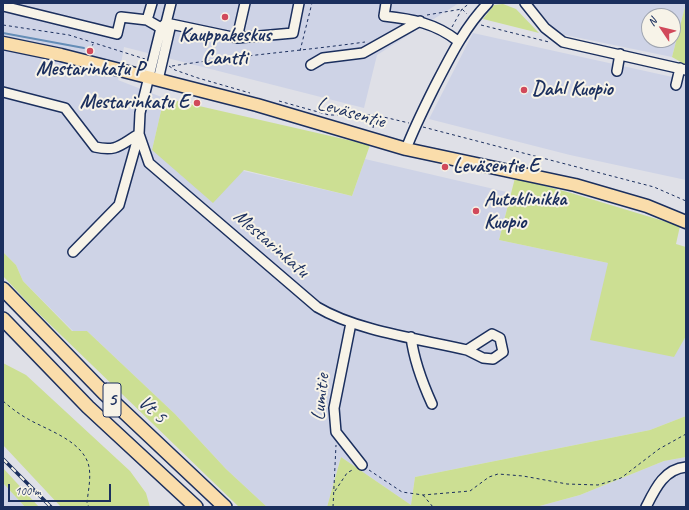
<!DOCTYPE html>
<html>
<head>
<meta charset="utf-8">
<style>
  body { margin:0 }
  #map { position:relative; width:689px; height:510px; overflow:hidden; background:#dfe0e7; font-family:Caveat,sans-serif }
  canvas { display:block }
  .frame { position:absolute; inset:0; border:4px solid #1b2f5e; pointer-events:none }
  .north { position:absolute; left:641px; top:8px; width:40px; height:40px; box-sizing:border-box; background:#f7f3e8; border:1px solid #9fa5b1; border-radius:50%; rotate:305deg; font-size:11px; font-weight:700; line-height:16px; text-align:center; color:#1b2f5e }
  .north::after { content:''; display:block; margin:auto; width:14px; height:18px; background:#d1495b; clip-path:polygon(50% 0,100% 100%,50% 72%,0 100%) }
  .scale { position:absolute; left:8px; top:484px; width:103px; height:18px; box-sizing:border-box; border:2px solid #1b2f5e; border-top:0; padding-left:5px; font-size:12px; line-height:14px; white-space:nowrap; color:#1b2f5e; -webkit-text-stroke:3px #f7f3e8; paint-order:stroke }
</style>
</head>
<body>
<div id="map">
<canvas width="689" height="510"></canvas>
<div class="frame"></div>
<div class="north">N</div>
<div class="scale">100 m</div>
</div>
<script>
const context = document.querySelector('canvas').getContext('2d');
context.lineJoin = 'round';
function paint(path, color) { context.fillStyle = color; context.fill(path, 'evenodd'); }
function strokePath(path, color, width, dash) { context.strokeStyle = color; context.lineWidth = width; context.lineCap = dash ? 'butt' : 'round'; context.setLineDash(dash || []); context.stroke(path); }
function write(font, color, halo, rows, align = 'center') {
  context.font = font + ' Caveat,sans-serif'; context.lineWidth = 4; context.setLineDash([]); context.textBaseline = 'middle'; context.strokeStyle = halo; context.fillStyle = color; for (const [text, x, y, turn = 0] of rows) {
    context.save(); context.translate(x, y); context.rotate((+turn || 0) * Math.PI / 180); context.textAlign = isNaN(turn) ? turn : align; if (halo) context.strokeText(text, 0, 0); context.fillText(text, 0, 0); context.restore();
  }
}
paint(new Path2D(`
  M 3,3 L 459,3 L 377,55 L 364,108 L 124,47 L 118,80 L 164,98 L 152,150 L 352,196 L 365,159 L 511,193 L 499,240 L 608,263 L 673,357 L 686,336 L 686,416 L 650,430 L 415,477 L 411,505 L 341,457 L 327,507 L 267,507 L 226,469 L 175,414 L 87,331 L 73,331 L 23,281 L 16,265 L 3,252 Z
  M 532,3 L 686,3 L 672,57 L 565,35 L 556,31 ZM 649,16 L 673,16 L 673,40 L 649,40 Z
  M 473,33 L 686,80 L 686,180 L 570,155 L 429,119 Z
  M 686,457 L 686,507 L 536,507 L 580,495 L 664,461 Z
  M 3,483 L 25,507 L 3,507 Z`), '#ced3e6');
paint(new Path2D(`
  M 686,3 L 686,65 L 672,57 Z
  M 503,4 L 516,9 L 539,33 L 483,19 L 494,5 Z
  M 164,98 L 370,145 L 352,196 L 244,170 L 213,203 L 152,150 Z
  M 515,178 L 571,193 L 680,226 L 676,244 L 686,247 L 686,336 L 674,357 L 590,340 L 608,263 L 499,240 Z
  M 3,252 L 16,265 L 23,281 L 72,331 L 87,331 L 175,414 L 226,469 L 267,507 L 239,507 L 34,309 L 3,276 Z
  M 3,363 L 26,375 L 130,471 L 146,493 L 150,507 L 61,507 L 3,445 Z
  M 686,416 L 686,457 L 664,461 L 580,495 L 536,507 L 327,507 L 341,457 L 411,505 L 415,477 L 650,430 Z
  M 3,468 L 39,507 L 25,507 L 3,483 Z`), '#ccdf93');
strokePath(new Path2D(`
  M 3,33 L 84,48`), '#648db7', 2);
const minor = new Path2D(`
  M 245,3 L 237,38 L 166,23 L 161,28 L 140,113 L 139,134 L 149,163 L 317,307 C 357,331 420,339 467,350 L 483,358 L 493,359 L 503,352 L 500,338 L 492,334 L 467,350
  M 386,3 L 384,16 C 412,19 435,23 458,41
  M 525,3 L 545,28 L 563,42 L 686,70
  M 3,6 L 117,34 L 121,17 L 147,20 L 161,28
  M 147,20 L 152,3
  M 166,23 L 171,3
  M 237,38 L 293,33 L 299,3
  M 311,65 L 323,58 L 363,53 L 420,21
  M 617,71 L 620,54
  M 158,80 L 171,24
  M 676,85 L 680,68
  M 3,92 L 65,108 L 95,147 C 117,152 120,145 139,134
  M 406,149 C 414,128 424,108 434,88 C 450,57 464,28 488,3
  M 73,252 L 119,205 L 139,134
  M 351,323 L 334,408 L 336,432 L 362,465
  M 411,337 C 414,361 422,382 432,404
  M 646,507 C 655,489 664,469 686,467`);
const major = new Path2D(`
  M 3,43 L 61,55 L 257,105 L 406,149 L 575,185 L 647,206 L 686,222`);
const highway = new Path2D(`
  M 3,289 L 104,393 L 225,507
  M 3,319 L 88,407 L 196,507`);
strokePath(minor, '#1b2f5e', 12);
strokePath(major, '#1b2f5e', 15);
strokePath(highway, '#1b2f5e', 16);
strokePath(new Path2D(`
  M 427,15 L 462,9 L 467,14
  M 3,25 L 69,35 L 145,59
  M 481,25 L 549,42
  M 452,27 L 462,9 L 470,3
  M 90,51 L 93,44
  M 300,51 L 312,3
  M 169,66 L 175,70 L 198,78 L 250,93
  M 172,66 C 236,56 301,51 365,42
  M 279,101 L 329,115 L 375,115 L 409,123
  M 423,127 L 654,187 L 686,201
  M 373,128 L 375,116
  M 3,401 C 11,408 19,414 28,419 C 47,430 80,440 88,463 C 92,475 88,491 87,503 L 89,507
  M 369,470 L 402,492 L 423,495 L 470,491 L 489,477 L 498,474 L 523,476 L 567,484 L 598,485 L 621,478 L 659,449 L 686,434
  M 335,491 L 347,473 L 354,469
  M 423,495 L 433,507
  M 333,507 L 336,445`), '#1b2f5e', 1, [3, 3]);
strokePath(minor, '#f7f3e8', 9);
strokePath(major, '#faddab', 12);
strokePath(highway, '#faddab', 13);
const rail = new Path2D(`
  M 3,459 L 51,507`);
strokePath(rail, '#1b2f5e', 3.5);
strokePath(rail, '#f7f3e8', 2, [6]);
for (const [x, y, r, color] of [
  [225,17,4,"#d1495b"],
  [90,51,4,"#d1495b"],
  [524,90,4,"#d1495b"],
  [197,103,4,"#d1495b"],
  [445,167,4,"#d1495b"],
  [476,211,4,"#d1495b"]
]) { const dot = new Path2D(); dot.arc(x, y, r, 0, 2 * Math.PI); context.fillStyle = color; context.fill(dot); strokePath(dot, '#f7f3e8', 1.5); }
for (const [x, y, w] of [
  [112,400,18]
]) { const box = new Path2D(); box.roundRect(x - w / 2, y - 17, w, 34, 3); context.fillStyle = '#f7f3e8'; context.fill(box); strokePath(box, '#1b2f5e', 1); }
write('bold 19px', '#1b2f5e', null, [
  ["5",112,400]
]);
write('bold 20px', '#1b2f5e', '#f7f3e8', [
  ["Kauppakeskus",225,36,"center"],
  ["Cantti",225,59,"center"],
  ["Mestarinkatu P",90,70,"center"],
  ["Dahl Kuopio",532,90],
  ["Mestarinkatu E",189,103,"right"],
  ["Leväsentie E",453,167],
  ["Autoklinikka",484,200],
  ["Kuopio",484,223]
], 'left');
write('20px', '#1b2f5e', '#f7f3e8', [
  ["Leväsentie",351,113,16],
  ["Mestarinkatu",271,244,41],
  ["Lumitie",321,397,-84],
  ["Vt 5",152,410,43]
]);
</script>
</body>
</html>
